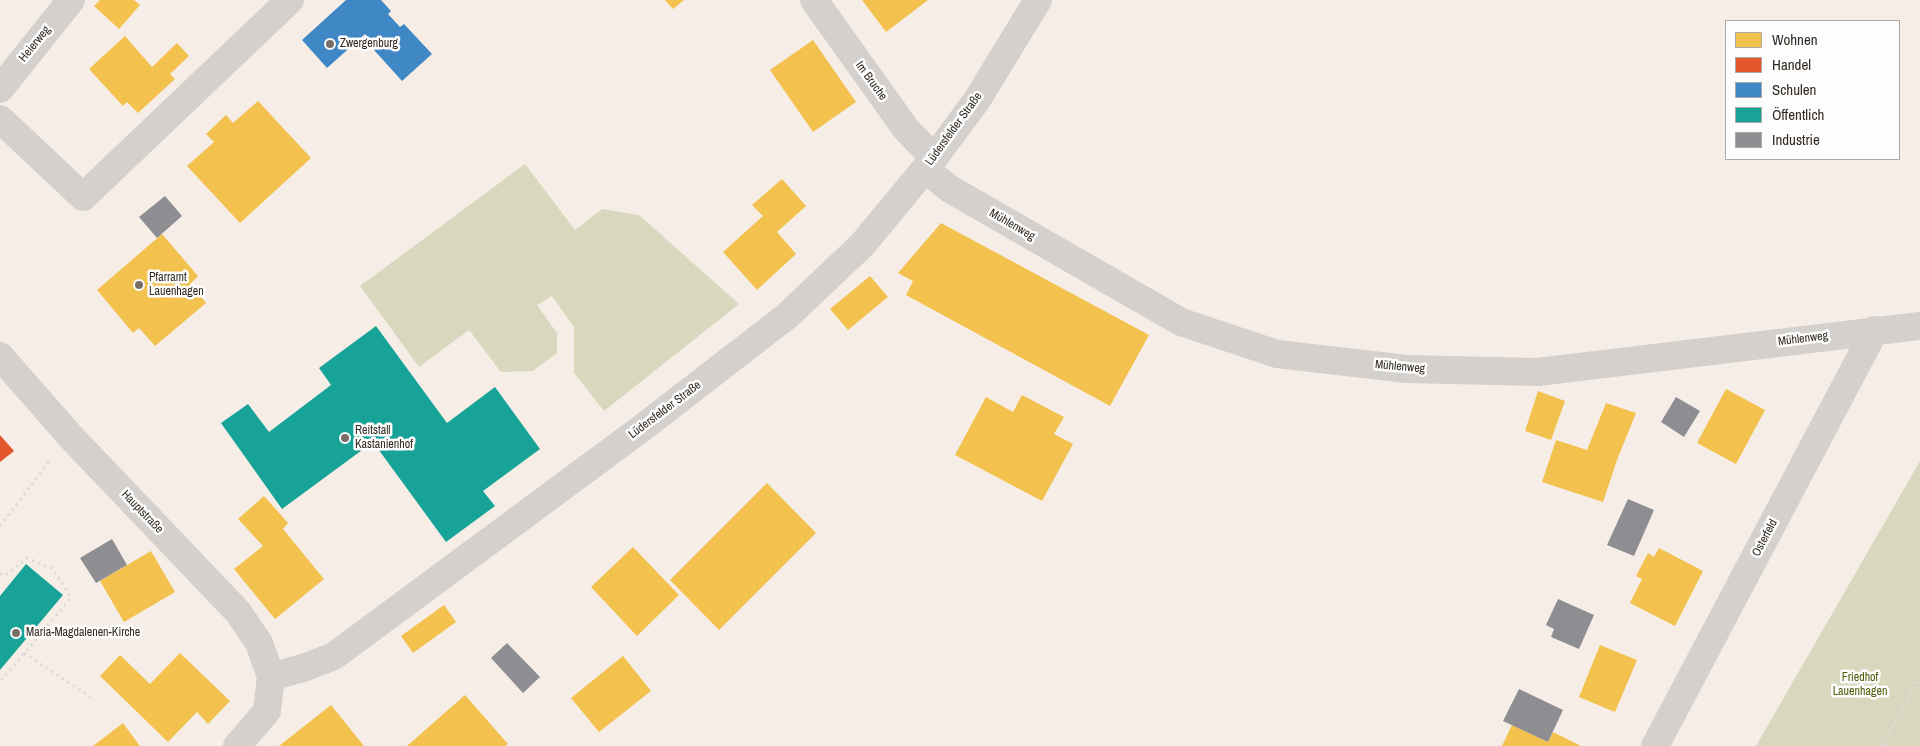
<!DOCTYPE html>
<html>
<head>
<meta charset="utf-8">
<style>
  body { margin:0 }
  #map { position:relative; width:1920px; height:746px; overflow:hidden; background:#f6eee6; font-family:"Archivo Narrow",sans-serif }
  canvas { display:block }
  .legend { position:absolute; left:1725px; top:20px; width:175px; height:140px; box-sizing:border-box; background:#fdfdfd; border:1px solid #aca9a6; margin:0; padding:6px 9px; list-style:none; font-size:15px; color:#322b24 }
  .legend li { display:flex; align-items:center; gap:10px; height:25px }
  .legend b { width:25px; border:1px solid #aca9a6 }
</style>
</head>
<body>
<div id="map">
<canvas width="1920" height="746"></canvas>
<ul class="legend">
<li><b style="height:14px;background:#f2c14e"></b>Wohnen</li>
<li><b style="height:14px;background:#e4572e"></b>Handel</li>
<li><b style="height:14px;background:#3f88c5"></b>Schulen</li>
<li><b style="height:14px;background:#17a398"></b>Öffentlich</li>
<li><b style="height:14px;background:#8d8d92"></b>Industrie</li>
</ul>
</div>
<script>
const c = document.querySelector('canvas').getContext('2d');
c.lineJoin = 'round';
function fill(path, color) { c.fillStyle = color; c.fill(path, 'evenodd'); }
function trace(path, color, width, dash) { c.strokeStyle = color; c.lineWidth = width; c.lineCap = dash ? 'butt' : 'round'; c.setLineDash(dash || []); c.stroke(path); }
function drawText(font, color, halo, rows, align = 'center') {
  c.font = font + ' "Archivo Narrow",sans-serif'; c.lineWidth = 5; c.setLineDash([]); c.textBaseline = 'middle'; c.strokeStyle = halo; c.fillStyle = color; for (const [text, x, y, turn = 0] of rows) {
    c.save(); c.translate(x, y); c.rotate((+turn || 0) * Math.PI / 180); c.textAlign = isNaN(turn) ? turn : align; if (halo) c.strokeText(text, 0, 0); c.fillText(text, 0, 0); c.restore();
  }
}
fill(new Path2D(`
  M525,164L575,230L602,209L639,215L739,304L604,411L574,373V327L552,296L537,305L557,333V353L533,371L501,372L469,330L419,367L360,286Z
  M1920,461V746H1756Z`), '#d7d8bd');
fill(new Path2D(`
  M100,0H134L140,5L119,29L94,6Z
  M665,0H684L673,9Z
  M862,0H928L886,32Z
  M125,36L152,67L177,43L189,56L170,74L175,79L138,113L127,102L123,106L89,69Z
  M813,40L856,102L813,132L770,70Z
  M258,101L311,158L240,223L187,166L214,142L206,134L226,115L233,123Z
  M782,179L806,206L777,232L796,254L757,290L723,252L763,216L752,205Z
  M941,223L1149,335L1110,406L906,295L913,281L898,273Z
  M162,234L198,276L190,284L206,303L155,346L139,328L133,333L97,290Z
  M870,276L888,297L848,330L830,309Z
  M1726,389L1765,410L1736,464L1697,443Z
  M1538,391L1565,401L1551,440L1525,431Z
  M1022,395L1064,417L1054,434L1073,444L1042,501L955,455L986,397L1013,412Z
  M1606,403L1636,413L1617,460L1603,502L1542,482L1556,440L1587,450Z
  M767,483L816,533L719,630L670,580Z
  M264,496L288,523L283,529L324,579L275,619L234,569L263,546L238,519Z
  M633,547L679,595L637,636L591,587Z
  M1659,548L1703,571L1675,626L1630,603L1642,579L1636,576L1648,553L1654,557Z
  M151,551L175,592L124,622L100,581Z
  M444,605L456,622L413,653L401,636Z
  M1600,645L1637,660L1615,712L1579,697Z
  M180,653L230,701L208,724L197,712L168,742L100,676L120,655L150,684Z
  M623,656L651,691L599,732L571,698Z
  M465,695L508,744L505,746H407Z
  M331,705L364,746H279Z
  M123,723L140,746H93Z
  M1512,725L1548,742L1553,732L1581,746H1502Z`), '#f2c14e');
fill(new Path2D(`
  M0,435L14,451L0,462Z`), '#e4572e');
fill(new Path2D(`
  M346,0H381L391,11L388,14L400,27L404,24L432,54L402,81L374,50L378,47L365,34L327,68L302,40Z`), '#3f88c5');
fill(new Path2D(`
  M376,326L447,423L495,387L540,449L483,491L495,506L446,542L373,442L282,509L221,423L248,404L269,432L331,385L319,368Z
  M26,564L63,595L0,670V596Z`), '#17a398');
fill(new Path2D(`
  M165,196L182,216L157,238L139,217Z
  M1676,397L1700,411L1684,437L1661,422Z
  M1628,499L1654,510L1634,556L1607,545Z
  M112,539L127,565L96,583L80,558Z
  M1558,599L1594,615L1579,649L1551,637L1554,629L1546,625Z
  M507,643L540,677L523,693L491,658Z
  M1519,689L1563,710L1548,742L1503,721Z`), '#8d8d92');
trace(new Path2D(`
  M0,526L51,459
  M0,574L4,576L27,558L53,569L71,598L0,682
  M24,653L95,700
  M1882,746L1920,676`), '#dfdcda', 3, [2.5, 4]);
trace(new Path2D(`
  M814,0L906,129L934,158
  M0,89L71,0
  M0,119L83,197L290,0
  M925,169L950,189L1181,322L1277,354L1407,369L1538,372L1920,326
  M0,356L71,437L238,612L259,643L271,677L267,711L237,746
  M271,677L306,667L334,656L642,428L787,316L862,245L934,158L977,100L1038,0
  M1655,746L1875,330`), '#d3d0ce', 28);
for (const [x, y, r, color] of [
  [330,44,5,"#776f68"],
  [139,285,5,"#776f68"],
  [345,438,5,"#776f68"],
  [16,633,5,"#776f68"]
]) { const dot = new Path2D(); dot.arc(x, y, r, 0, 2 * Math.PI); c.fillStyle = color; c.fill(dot); trace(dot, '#fdfdfd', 2); }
drawText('12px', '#322b24', '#fdfdfd', [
  ["Heierweg",35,44,-51],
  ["Im Bruche",871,81,54],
  ["Lüdersfelder Straße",954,129,-54],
  ["Mühlenweg",1012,225,30],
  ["Mühlenweg",1803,339,-7],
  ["Mühlenweg",1400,367,5],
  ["Lüdersfelder Straße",665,410,-37],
  ["Hauptstraße",142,512,46],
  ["Osterfeld",1765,538,-62]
]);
drawText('12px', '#322b24', '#fdfdfd', [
  ["Zwergenburg",340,44],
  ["Pfarramt",149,278],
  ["Lauenhagen",149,292],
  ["Reitstall",355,431],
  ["Kastanienhof",355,445],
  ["Maria-Magdalenen-Kirche",26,633]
], 'left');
drawText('12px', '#515b09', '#fdfdfd', [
  ["Friedhof",1860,678],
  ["Lauenhagen",1860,692]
]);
</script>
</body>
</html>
